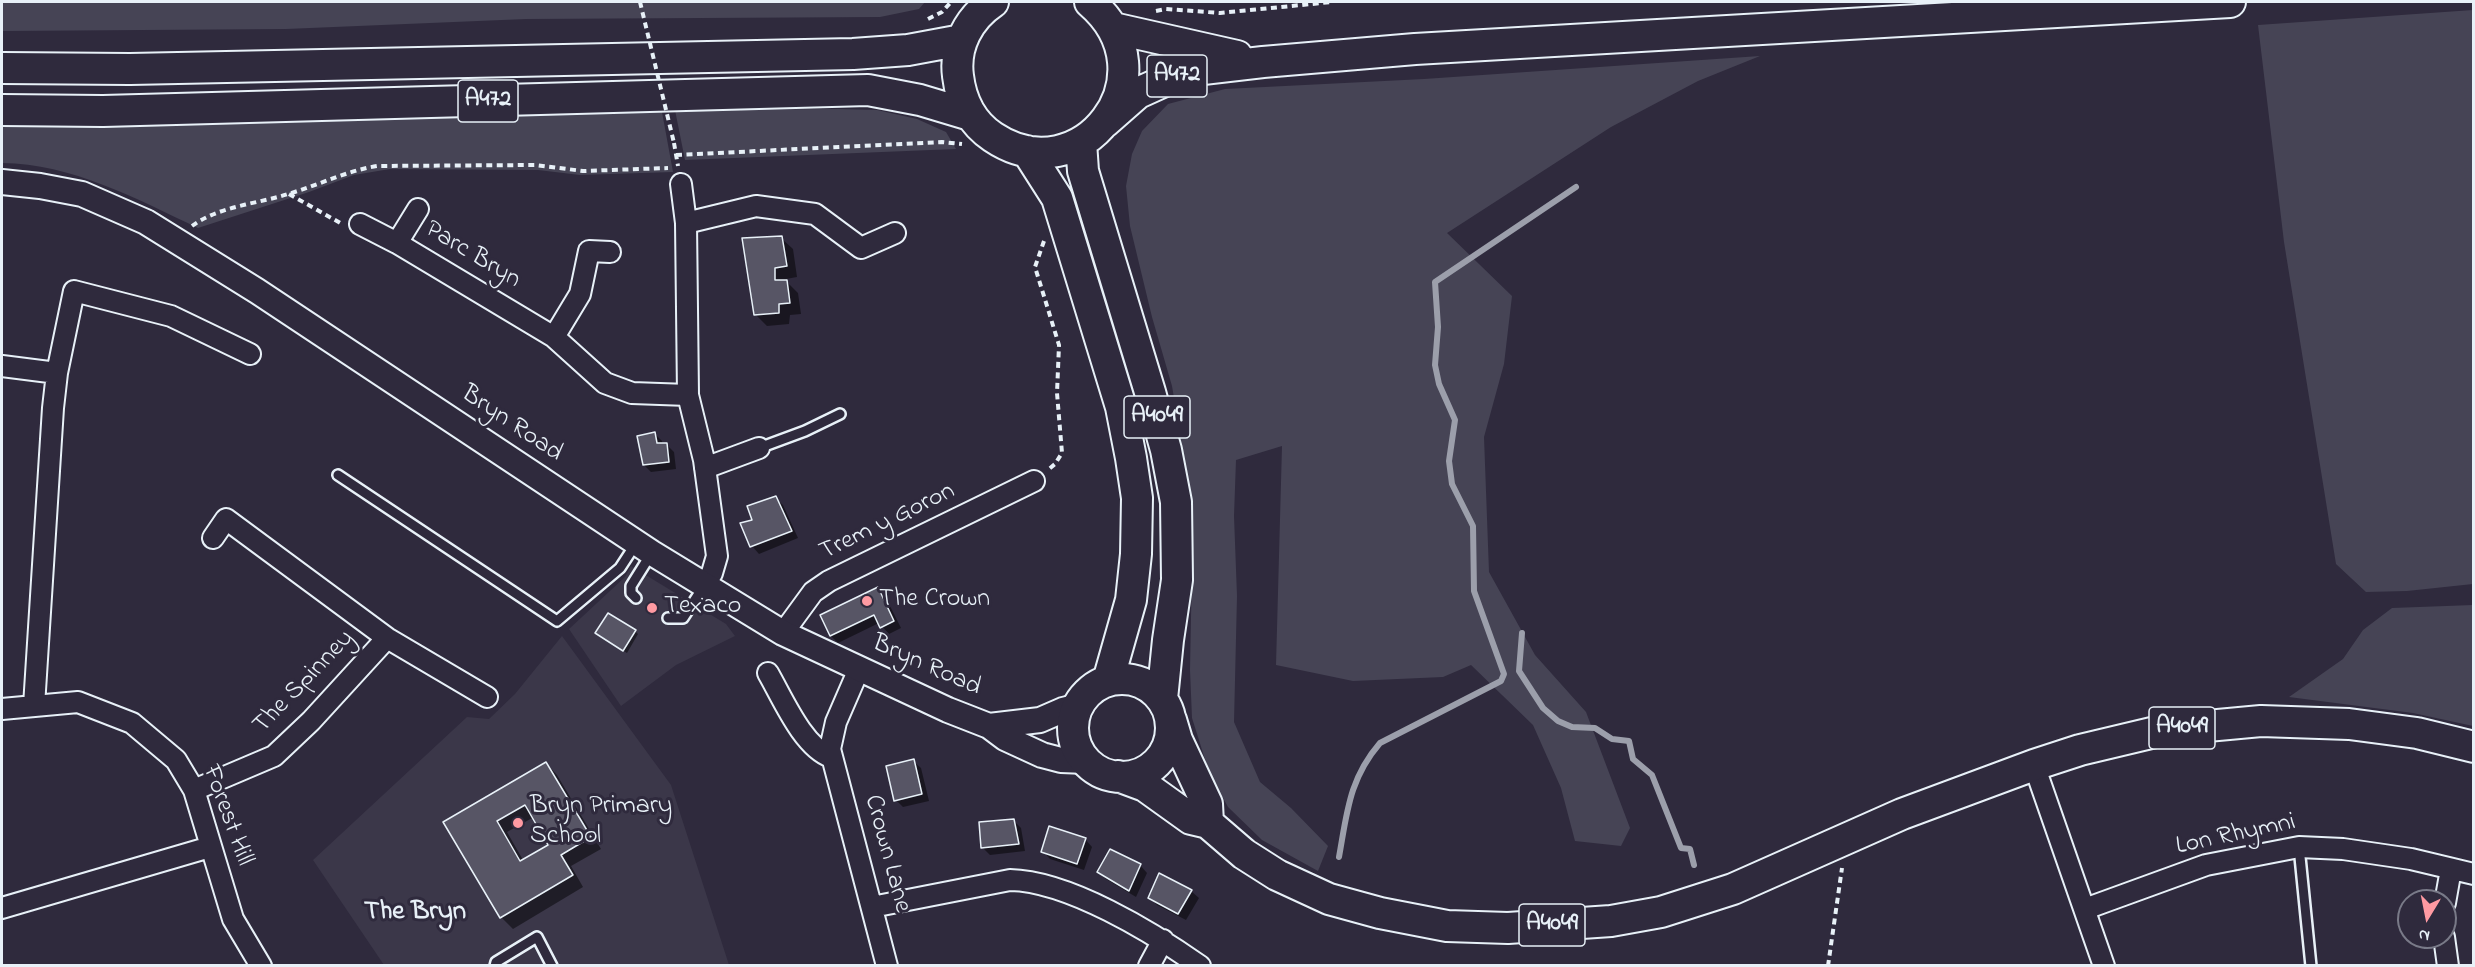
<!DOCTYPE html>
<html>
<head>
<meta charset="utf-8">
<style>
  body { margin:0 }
  #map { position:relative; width:2475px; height:967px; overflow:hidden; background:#2f2a3d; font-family:"Indie Flower",sans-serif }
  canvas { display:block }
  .frame { position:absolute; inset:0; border:3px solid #e8f1f8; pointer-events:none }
  .north { position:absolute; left:2397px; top:889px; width:60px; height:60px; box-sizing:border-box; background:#2f2a3d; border:2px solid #797a88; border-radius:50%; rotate:190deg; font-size:16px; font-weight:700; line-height:24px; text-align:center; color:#e8f1f8 }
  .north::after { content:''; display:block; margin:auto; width:21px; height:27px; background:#ff9aa2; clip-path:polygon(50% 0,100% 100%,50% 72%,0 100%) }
</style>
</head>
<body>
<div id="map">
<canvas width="2475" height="967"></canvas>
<div class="frame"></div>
<div class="north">N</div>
</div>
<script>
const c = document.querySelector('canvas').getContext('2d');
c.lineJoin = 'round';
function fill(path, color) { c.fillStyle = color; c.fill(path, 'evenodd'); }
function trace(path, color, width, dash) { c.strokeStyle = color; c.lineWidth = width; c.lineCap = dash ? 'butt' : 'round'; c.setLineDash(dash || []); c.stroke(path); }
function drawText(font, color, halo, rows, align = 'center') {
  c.font = font + ' "Indie Flower",sans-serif'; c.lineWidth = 6; c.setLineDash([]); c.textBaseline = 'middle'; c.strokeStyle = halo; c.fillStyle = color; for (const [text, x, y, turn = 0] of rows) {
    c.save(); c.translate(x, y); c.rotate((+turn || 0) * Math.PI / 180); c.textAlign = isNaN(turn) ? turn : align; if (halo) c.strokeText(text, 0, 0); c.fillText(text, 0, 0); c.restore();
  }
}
fill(new Path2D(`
  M631,566L726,624L735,636L676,665L621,706L569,629L625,577Z
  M562,636L671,785L729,965H384L313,860L467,717L489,719L515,694Z`), '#3b3749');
fill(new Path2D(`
  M2,2H925L919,9L880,17L526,19L286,29L2,31Z
  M2473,10V584L2407,591L2366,592L2336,564L2284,242L2258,25Z
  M1760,56L1698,81L1611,127L1447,233L1512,296L1504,364L1484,437L1489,572L1535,655L1586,712L1630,828L1621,846L1575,841L1561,788L1533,725L1471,665L1443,677L1353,681L1276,665L1282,446L1236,460L1234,516L1237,596L1234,722L1260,782L1291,808L1328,846L1318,871L1262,840L1228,807L1209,772L1192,718L1190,670L1193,511L1172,386L1152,317L1130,226L1126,186L1132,154L1142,131L1168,104L1225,89L1424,79Z
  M838,109L877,110L917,119L946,132L956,149L685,160L675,110Z
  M662,112L673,172L580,175L538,170L390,169L354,175L309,192L198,228C135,198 72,164 2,163V125L102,126Z
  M2473,605V726L2413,713L2289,697L2343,659L2363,630L2392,608Z`), '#464455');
fill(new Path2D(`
  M781,238L793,249L797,277L786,279V281L798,293L801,314L790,315L789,324L767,326L756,315Z
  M654,433L662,441L663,445H667L674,452L676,469L651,472L644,465Z
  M775,498L783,505L798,538L759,554L752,546L742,524L754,521Z
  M878,589L885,596L901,628L889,634L879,623L838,643L831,636L822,616Z
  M635,631L638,634L627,653L600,636Z
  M913,761L921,768L929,801L903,807L896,800Z
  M546,763L557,775L601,849L571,866L583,887L513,929L501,917L445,823ZM534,817L550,845L523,860L507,832Z
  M1013,820L1021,828L1025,851L990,855L983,848Z
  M1085,839L1092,847L1084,870L1050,859L1043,851Z
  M1140,865L1147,873L1136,897L1106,879L1098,872Z
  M1160,875L1191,891L1199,898L1186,920L1157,905L1150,898Z`), '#0007');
trace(new Path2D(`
  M1522,633L1519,671L1543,708L1558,721L1572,727L1595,728L1612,739L1629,741L1633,759L1652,775L1681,848L1690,849L1694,865
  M1339,857C1347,813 1349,779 1380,743L1501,681L1504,674L1474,591L1473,526L1452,484L1449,461L1455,420L1439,384L1435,365L1438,327L1435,282L1576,187`), '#9c9fab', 6);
const building = new Path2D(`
  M782,236L787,266L775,268V280H787L790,303L779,304V313L754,315L742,238Z
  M655,432L657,443H667L669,462L643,465L637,436Z
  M776,496L792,531L750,547L740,523L752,520L747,506Z
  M878,587L894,621L880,628L874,615L830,636L820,615Z
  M608,613L636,630L623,651L595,633Z
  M914,759L922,794L894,801L886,766Z
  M546,762L591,837L561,855L573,875L500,918L443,822ZM525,805L548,845L520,861L497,821Z
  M1014,819L1019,844L981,848L979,822Z
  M1049,826L1086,838L1077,864L1041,852Z
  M1110,849L1141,864L1129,891L1097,872Z
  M1159,873L1192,890L1178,914L1148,898Z`);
fill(building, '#575565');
trace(building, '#e8f1f8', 1.5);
const service = new Path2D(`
  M759,448L805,431L840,414
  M338,475L557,621L620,568L635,545
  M636,598L631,593V586L651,554
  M668,618H683L704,586
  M2299,847L2311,966
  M495,966L496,962L537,937L552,966`);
const minor = new Path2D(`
  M681,184L686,223L688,395L704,460L717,556L712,573L704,586
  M686,223L756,206L815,214L861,248L895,233
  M360,224L397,243L554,337L605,383L632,393L688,395
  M397,243L418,209
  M554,337L580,294L589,251L610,252
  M2,366L57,373
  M705,468L759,448
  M213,538L226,519L387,638L487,697
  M783,633L813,592L829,581L1034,481
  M859,669L836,722L830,749L887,966
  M768,673C783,699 803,747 831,757
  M34,706L53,408L57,373L74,291L171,316L250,354
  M2,709L78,702L132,723L176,760L194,790L233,919L261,966
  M2034,765L2104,966
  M194,790L274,756L311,721L387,638
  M2445,903L2451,869
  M872,907L1010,880C1068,881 1152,932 1200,966
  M2,908L210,847
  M2085,909L2206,865L2299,847L2343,849L2411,859L2474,874
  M2444,937L2448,966
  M1149,966L1163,940`);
const tertiary = new Path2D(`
  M2,182L40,186L82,194L146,222L257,291L652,553L783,633L948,710L989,726L1005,738L1042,755L1061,760L1086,761
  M989,726L1040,720L1063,710L1079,706`);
const primary = new Path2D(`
  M993,2C969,18 954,46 958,76C961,101 972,123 993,137C1081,196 1175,75 1090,2
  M1113,28L1237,56
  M2,68L130,69L853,54L908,50L962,40
  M2,110L103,111L868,90L920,100L970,115
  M1105,122L1138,93L1171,78L1203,69L1263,62L1415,49L2230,2
  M1081,142L1083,171L1150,392L1166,450L1176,502L1177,580L1168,640L1162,699
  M1027,151L1057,198L1121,407L1131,458L1137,498L1136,554L1131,600L1108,681
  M1073 728a49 49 0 1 1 98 0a49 49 0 1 1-98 0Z
  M1171,720L1177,740L1207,804L1208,823
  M1118,776L1145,786L1191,819L1208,823L1244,854L1277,875L1329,899L1380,913L1447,926L1508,928L1611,921L1661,912L1733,889L1902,814L2034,765L2080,750L2164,730L2261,721L2349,724L2417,733L2474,747`);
trace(service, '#e8f1f8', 14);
trace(minor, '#e8f1f8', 24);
trace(tertiary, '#e8f1f8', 28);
trace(primary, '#e8f1f8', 34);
trace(new Path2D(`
  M1156,11L1166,9L1220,13L1332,2
  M928,19L942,12L951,2
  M674,143L678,166
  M676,155L942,142L962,144
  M289,194L342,224
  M192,226C219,206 257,204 288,194C319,185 346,171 377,166L535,165L583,171L668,168
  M1044,241L1035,267L1059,345L1057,393L1062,453L1055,464L1049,469
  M1828,966L1842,868`), '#e8f1f8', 4, [6, 4.5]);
trace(service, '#2f2a3d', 9);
trace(minor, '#2f2a3d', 20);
trace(tertiary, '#2f2a3d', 24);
trace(primary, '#2f2a3d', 30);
trace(new Path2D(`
  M640,2L674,143`), '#e8f1f8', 4, [6, 4.5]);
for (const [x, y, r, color] of [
  [867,601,6,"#ff9aa2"],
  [652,608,6,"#ff9aa2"],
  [518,823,6,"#ff9aa2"]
]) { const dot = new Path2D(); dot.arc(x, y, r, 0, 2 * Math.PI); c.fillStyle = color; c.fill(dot); trace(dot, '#2f2a3d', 2); }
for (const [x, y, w] of [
  [1177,76,60],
  [488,101,60],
  [1157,417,66],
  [2182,728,66],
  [1552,925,66]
]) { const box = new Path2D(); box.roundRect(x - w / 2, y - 21, w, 42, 4.5); c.fillStyle = '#2f2a3d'; c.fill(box); trace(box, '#e8f1f8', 1.5); }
drawText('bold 24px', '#e8f1f8', null, [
  ["A472",1177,76],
  ["A472",488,101],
  ["A4049",1157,417],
  ["A4049",2182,728],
  ["A4049",1552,925]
]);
drawText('26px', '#e8f1f8', '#2f2a3d', [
  ["Parc Bryn",472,256,31],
  ["Bryn Road",511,425,34],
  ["Trem y Goron",888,523,-26],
  ["Bryn Road",926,667,24],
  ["The Spinney",305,683,-46],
  ["Forest Hill",226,816,70],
  ["Lon Rhymni",2236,836,-12],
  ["Crown Lane",886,854,75]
]);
drawText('26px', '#e8f1f8', '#2f2a3d', [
  ["The Crown",879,601],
  ["Texaco",664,608],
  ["Bryn Primary",530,808],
  ["School",530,838]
], 'left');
drawText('bold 27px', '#e8f1f8', '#2f2a3d', [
  ["The Bryn",415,914]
]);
</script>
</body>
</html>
